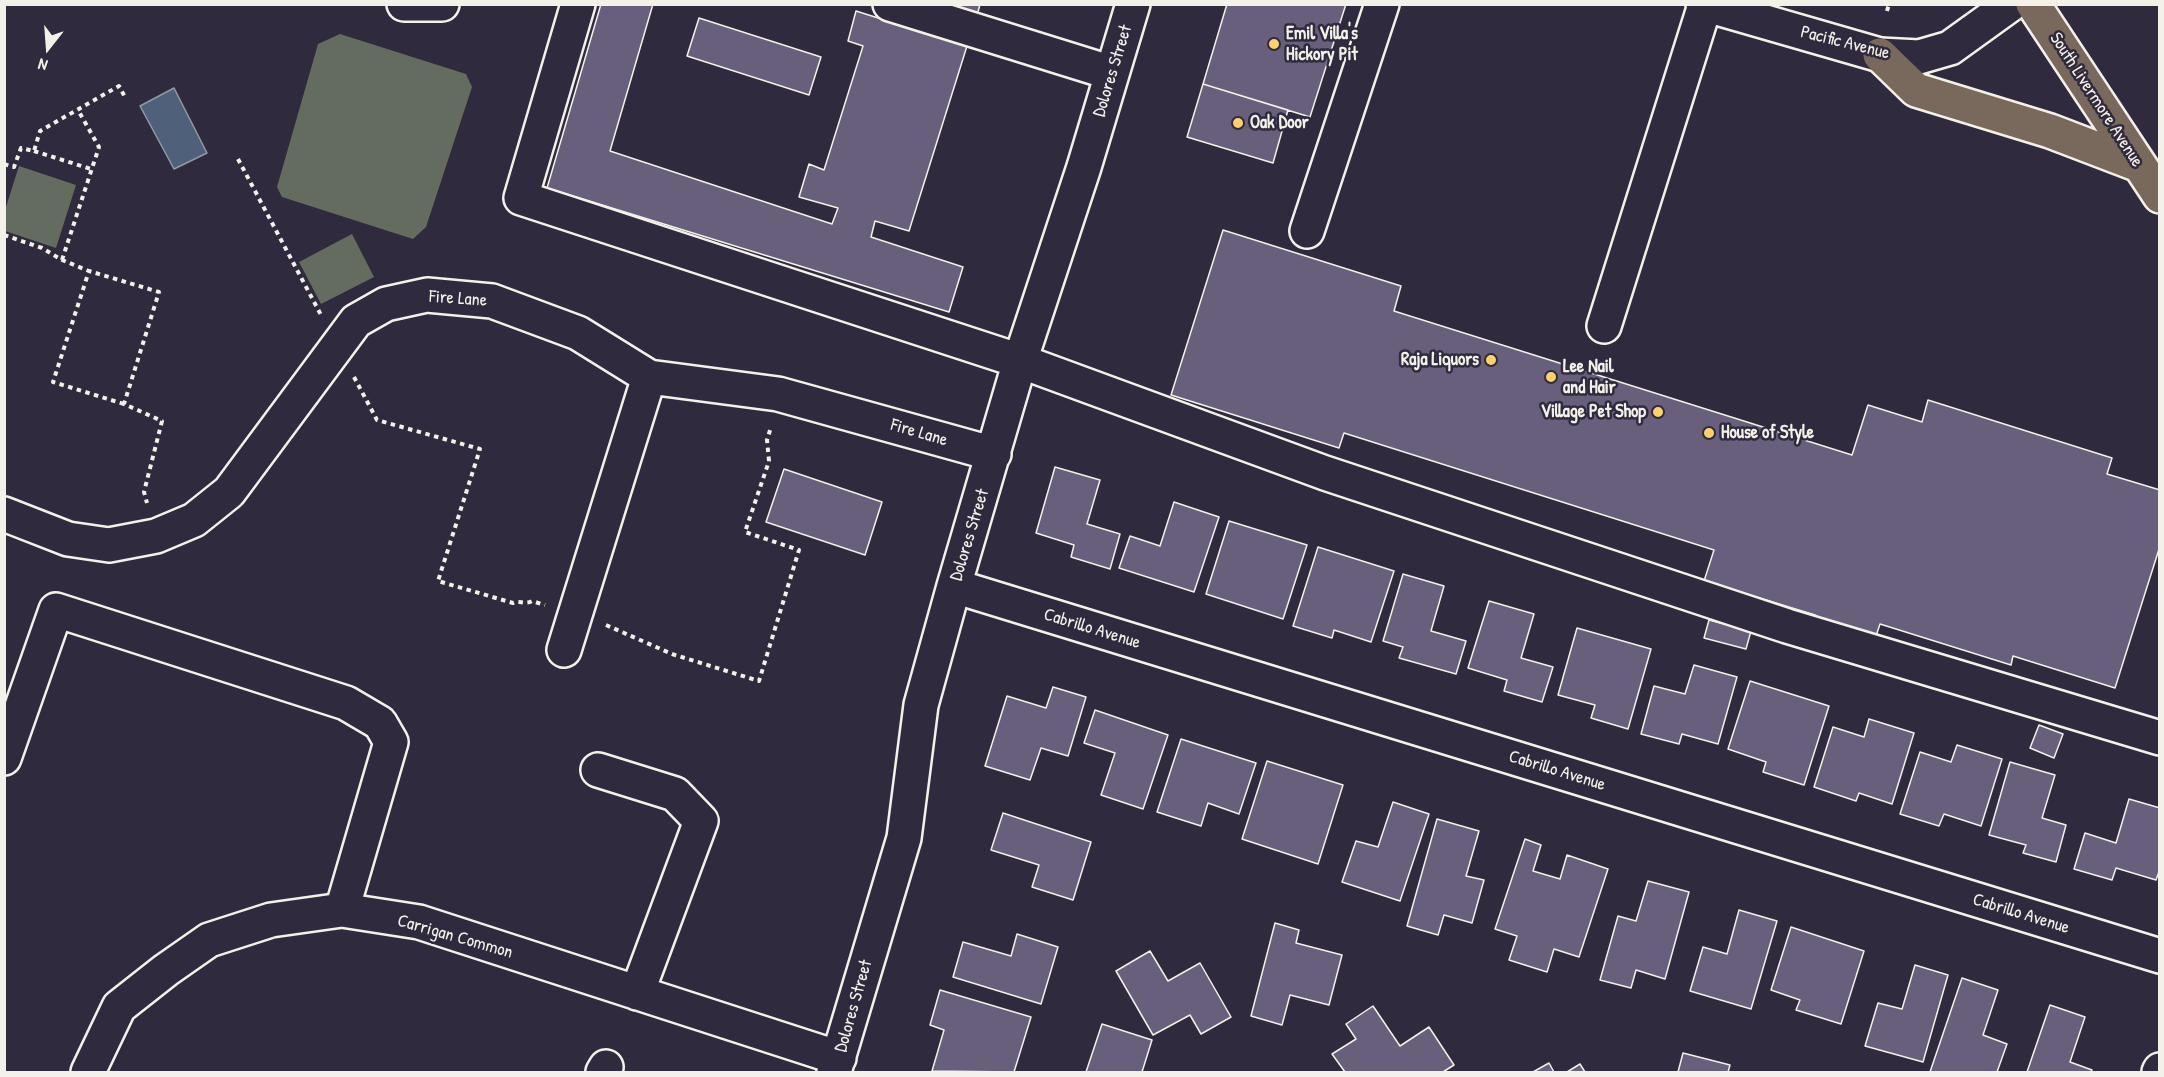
<!DOCTYPE html>
<html>
<head>
<meta charset="utf-8">
<style>
  body { margin:0 }
  #map { position:relative; width:2164px; height:1077px; overflow:hidden; background:#2f2a3d; font-family:"Patrick Hand",sans-serif }
  canvas { display:block }
  .frame { position:absolute; inset:0; border:6px solid #f4f1e8; pointer-events:none }
  .north { position:absolute; left:18px; top:18px; width:60px; height:60px; -webkit-text-stroke:4px #2f2a3d; paint-order:stroke; rotate:197deg; font-size:16px; font-weight:700; line-height:24px; text-align:center; color:#f4f1e8 }
  .north::after { content:''; display:block; margin:auto; width:21px; height:27px; background:#f4f1e8; clip-path:polygon(50% 0,100% 100%,50% 72%,0 100%) }
</style>
</head>
<body>
<div id="map">
<canvas width="2164" height="1077"></canvas>
<div class="frame"></div>
<div class="north">N</div>
</div>
<script>
const c = document.querySelector('canvas').getContext('2d');
c.lineJoin = 'round';
function fill(path, color) { c.fillStyle = color; c.fill(path, 'evenodd'); }
function trace(path, color, width, dash) { c.strokeStyle = color; c.lineWidth = width; c.lineCap = dash ? 'butt' : 'round'; c.setLineDash(dash || []); c.stroke(path); }
function drawText(font, color, halo, rows, align = 'center') {
  c.font = font + ' "Patrick Hand",sans-serif'; c.lineWidth = 5; c.setLineDash([]); c.textBaseline = 'middle'; c.strokeStyle = halo; c.fillStyle = color; for (const [text, x, y, turn = 0] of rows) {
    c.save(); c.translate(x, y); c.rotate((+turn || 0) * Math.PI / 180); c.textAlign = isNaN(turn) ? turn : align; if (halo) c.strokeText(text, 0, 0); c.fillText(text, 0, 0); c.restore();
  }
}
fill(new Path2D(`
  M340,34L466,74L472,87L426,227L413,239L282,197L277,187L318,44Z
  M19,166L76,185L56,248L5,231V210Z
  M352,234L374,277L321,304L299,262Z`), '#636c5f');
const water = new Path2D(`
  M174,88L207,153L174,169L140,106Z`);
fill(water, '#4f617a');
trace(water, '#919ba6', 1.5);
const building = new Path2D(`
  M601,4H653L610,151L832,224L838,208L799,197L809,164L824,170L863,46L848,41L856,11L967,46L909,231L875,221L871,237L963,267L949,312L547,188Z
  M940,4H980L977,16Z
  M1227,4H1346L1310,117L1203,84Z
  M699,18L821,57L809,95L687,56Z
  M1203,84L1288,110L1273,163L1187,137Z
  M1223,230L1401,286L1394,311L1852,455L1868,405L1922,422L1928,400L2112,458L2107,474L2160,490V546L2115,688L2013,656L2011,665L1880,624L1874,642L1813,623L1815,615L1704,581L1714,550L1344,433L1339,448L1171,395Z
  M1055,467L1100,480L1087,524L1120,534L1110,569L1071,557L1074,545L1036,533Z
  M784,469L882,502L865,555L766,522Z
  M1174,502L1219,517L1194,592L1119,568L1130,536L1160,546Z
  M1229,521L1307,545L1283,619L1206,594Z
  M1318,547L1394,571L1371,642L1334,630L1332,638L1293,626Z
  M1403,574L1444,586L1431,631L1466,641L1456,674L1399,658L1403,647L1383,641Z
  M1489,601L1534,614L1521,658L1553,667L1542,702L1504,691L1507,680L1468,668Z
  M1709,620L1751,631L1746,649L1704,638Z
  M1577,628L1651,649L1628,729L1591,718L1595,705L1558,695Z
  M1694,665L1737,677L1718,744L1682,734L1679,744L1641,734L1654,686L1685,694Z
  M1750,681L1829,706L1804,785L1763,772L1766,762L1728,749Z
  M1053,687L1086,697L1068,756L1041,748L1030,780L985,766L1007,696L1046,708Z
  M1095,710L1168,735L1143,809L1101,795L1115,753L1084,743Z
  M1869,719L1914,733L1892,804L1859,793L1856,801L1814,787L1833,727L1864,737Z
  M2039,725L2063,734L2054,758L2030,748Z
  M1181,739L1256,763L1239,814L1208,803L1201,826L1157,812Z
  M1957,745L2002,759L1981,826L1944,814L1939,826L1900,814L1920,752L1951,762Z
  M1267,761L1343,785L1318,864L1242,839Z
  M2010,762L2055,775L2042,818L2066,825L2056,862L2023,853L2026,845L1989,835Z
  M2129,799L2160,808V869L2156,880L2116,868L2112,880L2074,869L2085,833L2116,843Z
  M1393,802L1429,814L1400,901L1342,882L1356,841L1378,847Z
  M1003,813L1091,842L1073,900L1032,887L1039,865L991,850Z
  M1437,819L1479,831L1466,876L1484,880L1472,923L1444,915L1438,935L1407,926Z
  M1525,839L1541,845L1533,871L1560,879L1567,855L1608,869L1579,957L1554,949L1547,972L1509,960L1517,936L1495,929Z
  M1648,881L1689,892L1665,979L1636,970L1631,988L1600,980L1618,916L1636,921Z
  M1739,910L1777,921L1751,1009L1690,991L1703,947L1727,954Z
  M1275,923L1299,930L1296,943L1342,955L1329,1005L1290,995L1282,1025L1251,1016Z
  M1791,927L1864,951L1841,1024L1796,1010L1800,1000L1771,990Z
  M1017,934L1058,947L1041,1004L953,977L963,942L1011,956Z
  M1150,951L1168,981L1200,963L1231,1017L1201,1034L1190,1015L1153,1035L1116,971Z
  M1915,965L1948,975L1923,1062L1865,1046L1878,1003L1902,1009Z
  M1962,978L1998,990L1983,1035L2007,1044L1997,1072H1930Z
  M940,990L1031,1017L1014,1072L932,1071L944,1030L930,1025Z
  M2050,1005L2085,1017L2070,1062L2092,1070L2091,1072H2027Z
  M1373,1006L1400,1046L1429,1027L1454,1065L1443,1072H1345L1332,1054L1356,1039L1346,1024Z
  M1102,1024L1152,1040L1142,1072H1086Z
  M1683,1053L1730,1065L1728,1072H1678Z
  M1549,1063L1554,1072H1533Z
  M1580,1064L1585,1072H1567Z`);
fill(building, '#685f7d');
trace(building, '#f4f1e8', 1.5);
const minor = new Path2D(`
  M404,4H442
  M578,4L521,198L1020,361L1325,473L1787,626L2160,738
  M890,4L1112,73
  M1703,4L1880,55L1919,57L1950,48L2011,4
  M1307,231L1382,4
  M1604,326L1705,5
  M4,514L68,539L109,545L156,536L194,520L229,492L356,321L386,304L427,295L492,301L578,333L649,377L778,394L994,454
  M954,586L2160,956
  M564,650L649,377
  M4,758L56,610L346,703L380,723L391,742L342,910
  M598,770L675,794L701,821L637,993
  M88,1072L119,1007L166,970L209,940L271,920L342,910L419,922L839,1058
  M603,1072L606,1067
  M834,1072L904,838L921,705L954,586L1020,361L1084,167L1133,4
  M2159,1072L2160,1070`);
const major = new Path2D(`
  M2033,4L2160,196
  M1880,55L1916,90L2050,131L2139,165`);
trace(minor, '#f4f1e8', 38);
trace(major, '#f4f1e8', 38);
trace(new Path2D(`
  M1887,11L1889,4
  M34,151L91,169
  M238,159L321,315
  M4,164L14,167L21,148L34,151L40,131L119,86L125,97
  M4,235L42,248L62,260L89,271
  M62,260L99,147L78,110
  M354,377L377,420L480,449L438,581L513,603C519,600 525,605 532,601L545,605
  M124,404L53,382L89,271L159,292L124,404L162,421L144,492L147,503
  M606,625L672,654L759,681L799,550L745,532L769,461L767,440L771,427`), '#f4f1e8', 4, [4.5, 4.5]);
trace(minor, '#2f2a3d', 33);
trace(major, '#78695c', 33);
for (const [x, y, r, color] of [
  [1274,44,6,"#ffd166"],
  [1238,123,6,"#ffd166"],
  [1491,360,6,"#ffd166"],
  [1551,377,6,"#ffd166"],
  [1658,412,6,"#ffd166"],
  [1709,433,6,"#ffd166"]
]) { const dot = new Path2D(); dot.arc(x, y, r, 0, 2 * Math.PI); c.fillStyle = color; c.fill(dot); trace(dot, '#2f2a3d', 2); }
drawText('bold 18px', '#f4f1e8', '#2f2a3d', [
  ["Emil Villa's",1286,34],
  ["Hickory Pit",1286,55],
  ["Oak Door",1250,123],
  ["Raja Liquors",1479,360,"right"],
  ["Lee Nail",1563,367],
  ["and Hair",1563,388],
  ["Village Pet Shop",1646,412,"right"],
  ["House of Style",1721,433]
], 'left');
drawText('18px', '#f4f1e8', '#2f2a3d', [
  ["Pacific Avenue",1845,43,14],
  ["Dolores Street",1113,71,-73],
  ["South Livermore Avenue",2096,100,57],
  ["Fire Lane",458,299,4],
  ["Fire Lane",919,433,16],
  ["Dolores Street",970,535,-73],
  ["Cabrillo Avenue",1092,629,17],
  ["Cabrillo Avenue",1557,771,17],
  ["Cabrillo Avenue",2021,914,17],
  ["Carrigan Common",455,937,16],
  ["Dolores Street",854,1006,-74]
]);
</script>
</body>
</html>
